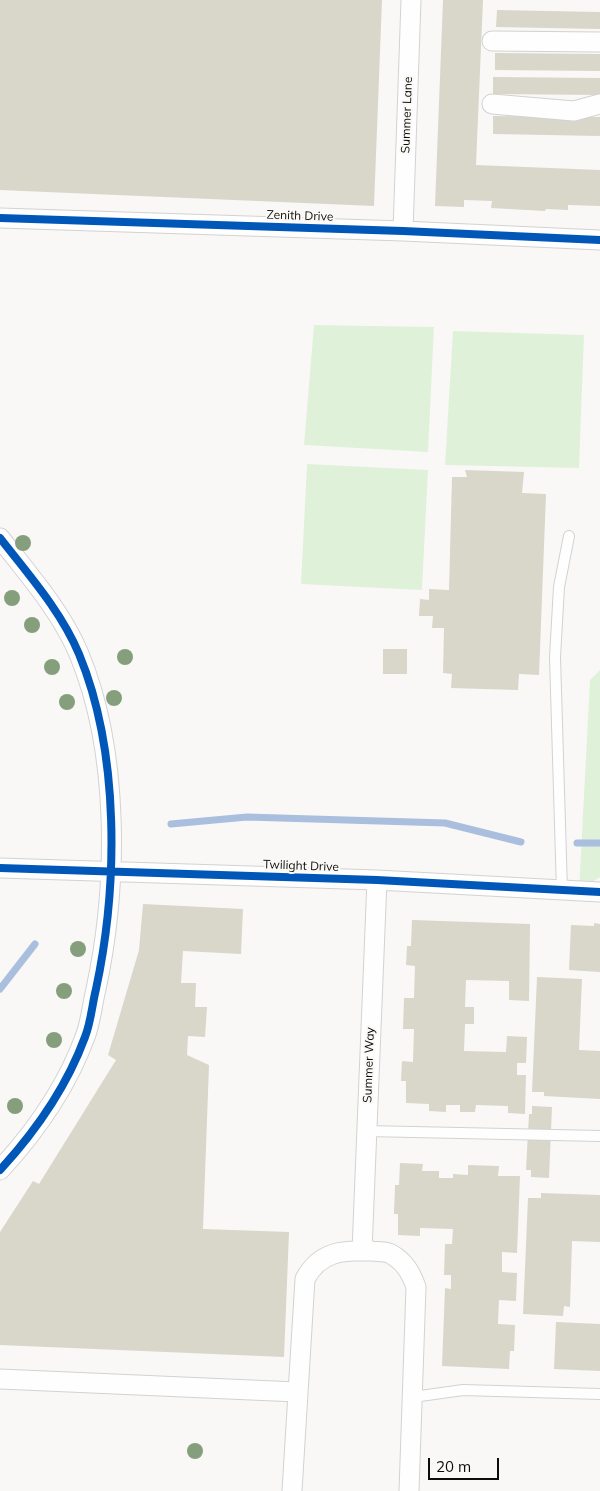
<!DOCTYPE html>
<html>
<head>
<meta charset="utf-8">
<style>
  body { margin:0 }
  #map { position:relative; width:600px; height:1491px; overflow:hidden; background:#f9f8f7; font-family:Mulish,sans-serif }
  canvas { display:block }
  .scale { position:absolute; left:428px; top:1458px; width:71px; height:22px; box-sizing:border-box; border:2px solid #0c0c0b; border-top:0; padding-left:6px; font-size:15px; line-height:18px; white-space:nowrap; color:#0c0c0b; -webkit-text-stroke:4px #faf9f6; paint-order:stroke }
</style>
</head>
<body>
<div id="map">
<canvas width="600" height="1491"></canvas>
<div class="scale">20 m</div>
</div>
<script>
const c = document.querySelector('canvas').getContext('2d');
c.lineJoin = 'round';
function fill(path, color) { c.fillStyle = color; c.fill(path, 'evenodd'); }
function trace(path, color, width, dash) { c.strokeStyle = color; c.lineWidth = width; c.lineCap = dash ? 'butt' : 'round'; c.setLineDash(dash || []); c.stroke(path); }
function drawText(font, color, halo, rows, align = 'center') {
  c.font = font + ' Mulish,sans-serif'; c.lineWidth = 4; c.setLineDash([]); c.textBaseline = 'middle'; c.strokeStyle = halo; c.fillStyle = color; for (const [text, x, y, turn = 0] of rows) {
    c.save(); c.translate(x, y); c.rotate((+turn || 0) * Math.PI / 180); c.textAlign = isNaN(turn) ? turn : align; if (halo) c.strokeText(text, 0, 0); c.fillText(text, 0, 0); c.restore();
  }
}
fill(new Path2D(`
  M314,325L434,327L428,452L304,445Z
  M453,331L584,335L579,468L445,465Z
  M307,464L428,470L422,590L301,584Z
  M600,670V877L579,891L590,680Z`), '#e0f1da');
trace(new Path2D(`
  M171,824L247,817L445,823L521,842
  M577,843H600
  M0,989L35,944`), '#aabede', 7);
fill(new Path2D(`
  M0,0H382L374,206L0,190Z
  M443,0H483L476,165L600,170V206L568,205V210L546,209L545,211L491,208L492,201L464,200V207L435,206Z
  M497,10L600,12V29L496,27Z
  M495,53L600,54V71L495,70Z
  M493,77L600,78V95L493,94Z
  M493,116L600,117V136L493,134Z
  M465,470L524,472L522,493L546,494L539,675L519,674L518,690L451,688L452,674L443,673L444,628H432L433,616H419L420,599L429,600V589L449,590L452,477H467Z
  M383,649H407V674H383Z
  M143,904L243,909L241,954L183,951L181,983H196L195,1007H207L205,1037L188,1036L187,1055L209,1065L203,1229L289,1232L284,1357L0,1345V1232L33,1181L39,1184L116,1060L108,1055L139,950Z
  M412,920L530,924L529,1001L509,1000V981L466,980L465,1007H474V1024H465L464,1051L506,1052L507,1036L527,1037L526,1063H517V1075H526L525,1114L508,1113V1106L476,1105L475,1112H460V1105H446V1112L429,1111V1104L406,1103V1081H401L402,1061L413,1062L414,1029H403L404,998H414L415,966L406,965L407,946H411Z
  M594,923L600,924V972L569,970L571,925L594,926Z
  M537,977L582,979L579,1050L600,1051V1099L544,1096V1092H532Z
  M532,1106L552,1107L549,1178L531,1177V1170H526L529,1114H532Z
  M400,1163L423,1164L422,1171H439V1178H453V1174L468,1175V1165L499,1166L498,1176H520L517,1253L502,1252V1272L517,1273L516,1301L499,1300L498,1324L515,1325L514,1351H510L509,1369L442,1366L445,1288L451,1289V1275H444L445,1244H452L453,1229L420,1228V1236L398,1235V1214H394L395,1185H399Z
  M541,1193L600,1195V1242L572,1241L570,1307L564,1306L563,1316L523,1314L528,1198H541Z
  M556,1322L600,1324V1371L554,1369Z`), '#d9d6ca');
const service = new Path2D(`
  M562,891L555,657L559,587L569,536
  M366,1131L600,1136
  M413,1397L463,1390L600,1394`);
const minor = new Path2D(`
  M492,41L600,42
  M492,104L574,111L600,104
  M0,218L403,231L600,240
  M403,231L411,0
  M0,538C28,574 61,611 79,654C120,753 118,886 96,989C92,1005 91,1022 85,1037C67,1086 35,1132 0,1170
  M0,868L377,880L600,892
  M362,1251L377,880
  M0,1379L297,1392
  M292,1491L305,1279C320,1251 343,1250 372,1251C378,1252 386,1251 391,1254C405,1262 411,1273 416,1287L409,1491`);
trace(service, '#d2d2d1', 12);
trace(minor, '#d2d2d1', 21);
trace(service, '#fefefe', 10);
trace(minor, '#fefefe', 19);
trace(new Path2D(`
  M0,218L403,231L600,240
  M0,538C28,574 61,611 79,654C120,753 118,886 96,989C92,1005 91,1022 85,1037C67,1086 35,1132 0,1170
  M0,868L377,880L600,892`), '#0057b8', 8);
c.fillStyle = '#859f7d';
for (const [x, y] of [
  [23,543],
  [12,598],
  [32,625],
  [125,657],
  [52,667],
  [114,698],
  [67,702],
  [78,949],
  [64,991],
  [54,1040],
  [15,1106],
  [195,1451]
]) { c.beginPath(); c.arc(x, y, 8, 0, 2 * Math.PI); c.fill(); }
drawText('12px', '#0c0c0b', '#faf9f6', [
  ["Summer Lane",407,115,-88],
  ["Zenith Drive",300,216,2],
  ["Twilight Drive",301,866,2],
  ["Summer Way",369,1065,-88]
]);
</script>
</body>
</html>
